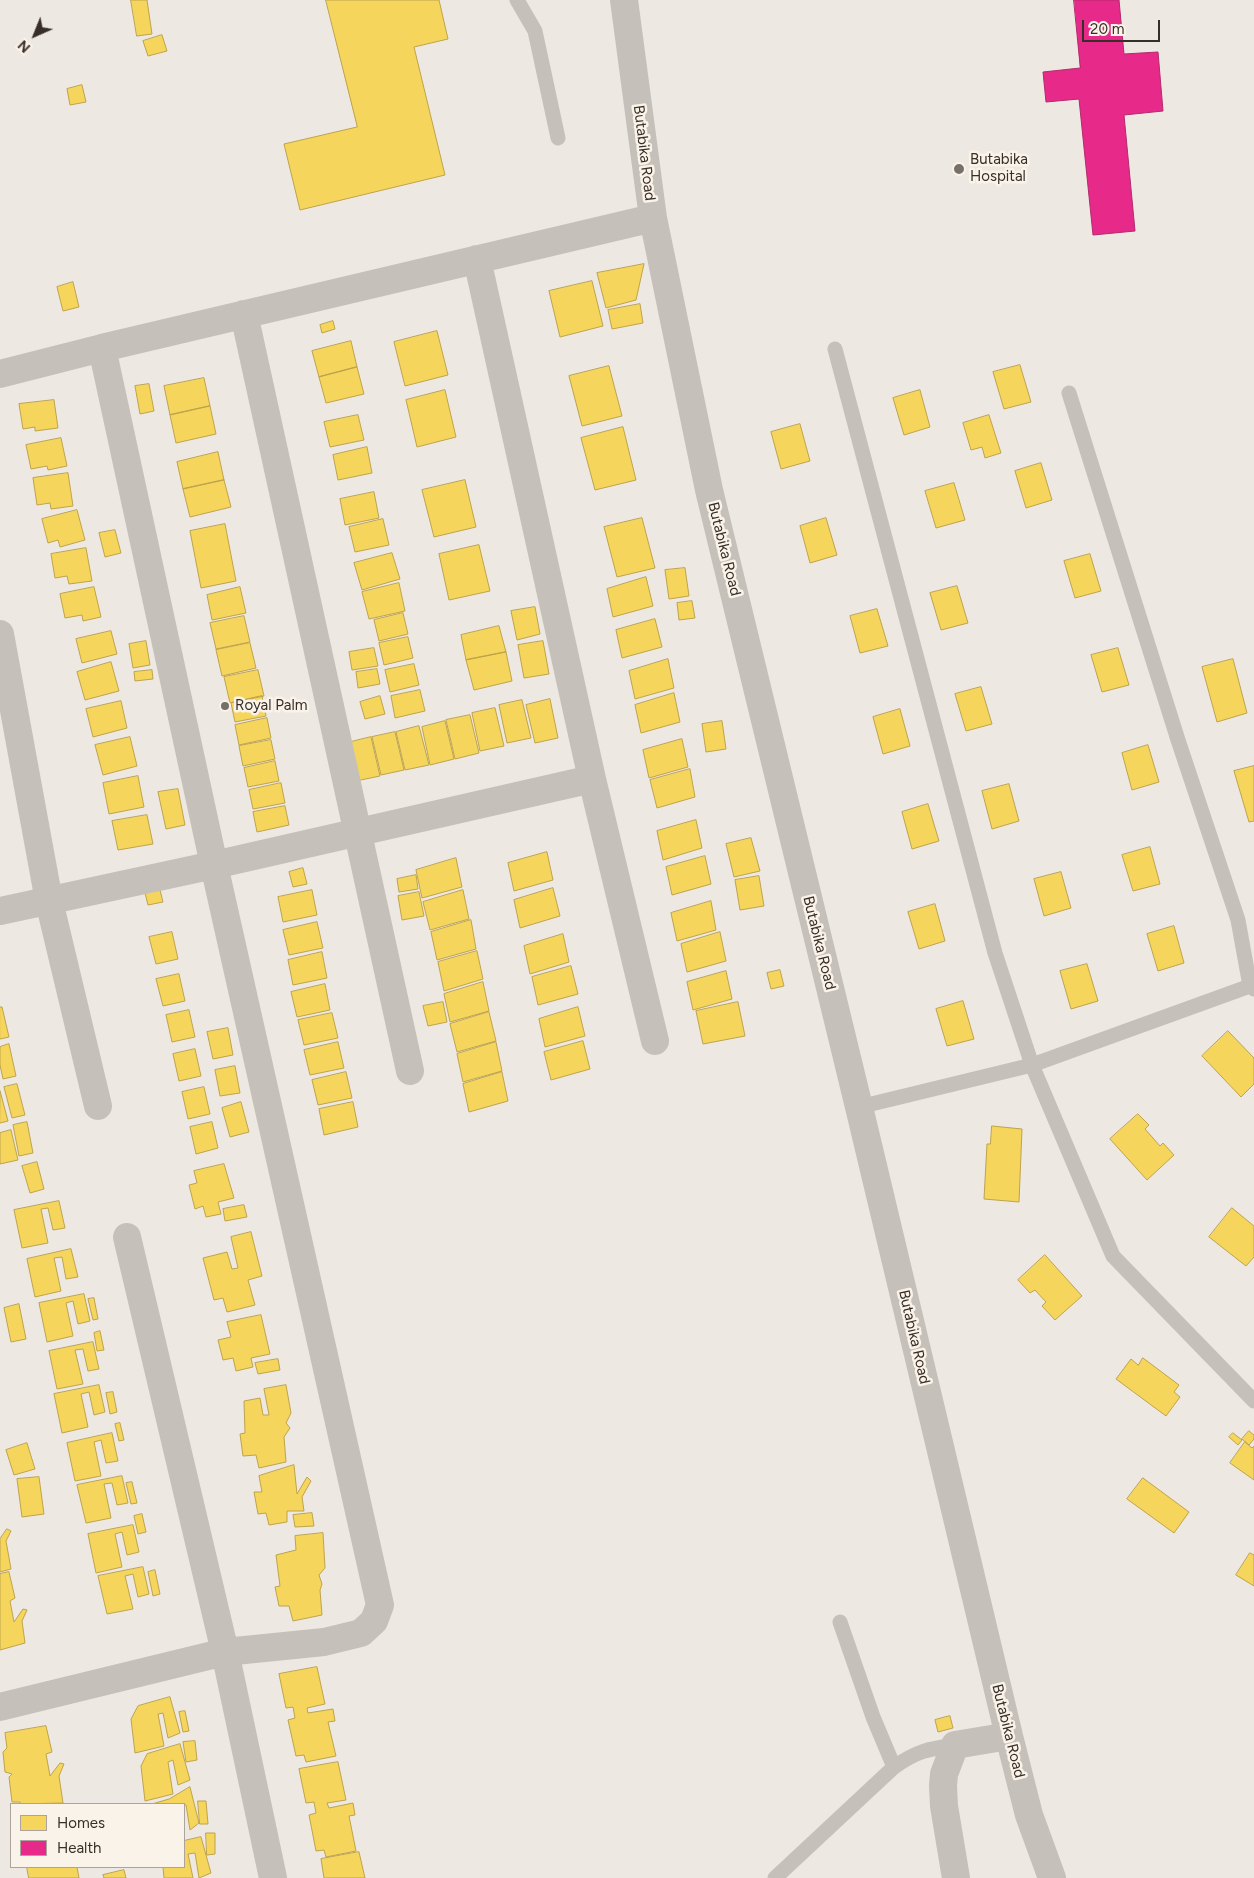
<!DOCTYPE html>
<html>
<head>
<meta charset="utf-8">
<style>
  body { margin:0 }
  #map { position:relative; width:1254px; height:1878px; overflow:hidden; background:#ede8e1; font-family:Figtree,sans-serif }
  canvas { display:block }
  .legend { position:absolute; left:10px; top:1803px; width:175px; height:65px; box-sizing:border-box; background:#faf3e9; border:1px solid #aca49c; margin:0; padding:6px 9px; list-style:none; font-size:15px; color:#372e28 }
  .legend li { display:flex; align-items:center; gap:10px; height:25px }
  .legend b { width:25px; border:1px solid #aca49c }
  .north { position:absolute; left:10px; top:10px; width:50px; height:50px; -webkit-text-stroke:4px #faf3e9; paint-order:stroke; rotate:224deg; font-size:14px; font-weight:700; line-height:20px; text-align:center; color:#372e28 }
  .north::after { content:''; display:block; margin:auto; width:18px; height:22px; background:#372e28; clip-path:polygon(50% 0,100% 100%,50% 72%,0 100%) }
  .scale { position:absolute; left:1082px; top:20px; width:78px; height:22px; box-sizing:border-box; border:2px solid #372e28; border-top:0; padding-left:6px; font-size:15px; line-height:18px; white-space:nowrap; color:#372e28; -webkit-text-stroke:4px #faf3e9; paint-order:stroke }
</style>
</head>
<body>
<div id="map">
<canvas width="1254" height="1878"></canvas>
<ul class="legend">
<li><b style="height:14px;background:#f6d55c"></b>Homes</li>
<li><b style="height:14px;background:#e7298a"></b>Health</li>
</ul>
<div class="north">N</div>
<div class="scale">20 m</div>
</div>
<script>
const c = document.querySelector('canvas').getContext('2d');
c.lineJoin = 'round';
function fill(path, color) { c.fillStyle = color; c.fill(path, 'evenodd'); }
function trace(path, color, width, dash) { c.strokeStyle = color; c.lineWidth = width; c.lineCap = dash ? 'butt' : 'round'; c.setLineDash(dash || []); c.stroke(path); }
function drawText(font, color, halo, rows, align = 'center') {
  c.font = font + ' Figtree,sans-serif'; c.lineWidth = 5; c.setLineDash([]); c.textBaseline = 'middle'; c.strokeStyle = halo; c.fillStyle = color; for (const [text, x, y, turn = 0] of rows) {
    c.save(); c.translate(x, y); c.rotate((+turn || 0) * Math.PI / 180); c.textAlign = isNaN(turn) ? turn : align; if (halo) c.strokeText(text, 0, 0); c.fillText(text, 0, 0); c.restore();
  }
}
const homes = new Path2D(`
  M131,0H147L152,34L137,36Z
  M326,0H439L448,39L414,47L445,175L300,210L284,144L357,127Z
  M162,35L167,51L148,56L143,41Z
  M82,85L86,102L70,105L67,89Z
  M644,264L636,300L606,308L597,273Z
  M592,281L603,326L560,337L549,291Z
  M73,282L79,307L63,311L57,287Z
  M640,304L643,323L612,329L608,310Z
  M333,321L335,329L322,333L320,325Z
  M437,331L448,375L405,386L394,342Z
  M351,341L357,367L319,377L312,351Z
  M1020,365L1031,402L1004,409L993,372Z
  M609,366L622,416L582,426L569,376Z
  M357,367L364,394L326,403L319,377Z
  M204,378L210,406L170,415L164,386Z
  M149,384L154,411L140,414L135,386Z
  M445,390L456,437L417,447L406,400Z
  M920,390L930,427L904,435L893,398Z
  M54,400L58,428L35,431V427L23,429L19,404Z
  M210,406L216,434L176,443L170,415Z
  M358,415L364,440L330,447L324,422Z
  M989,415L1001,453L985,458L982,447L971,450L963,423Z
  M800,424L810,461L781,469L771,432Z
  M623,427L636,480L595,490L581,438Z
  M61,438L67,466L48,470L47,466L31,469L26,445Z
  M367,447L372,473L338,480L333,455Z
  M218,452L224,480L183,489L177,462Z
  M1041,463L1052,500L1026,508L1015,471Z
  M68,473L73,506L51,509L50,503L37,505L33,478Z
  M224,480L231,507L190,517L183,489Z
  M465,480L476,527L434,537L422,490Z
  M954,483L965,520L936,528L925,491Z
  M374,492L379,518L345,525L340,499Z
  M77,510L85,540L60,547L58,540L48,543L42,519Z
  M642,518L655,568L617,577L604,527Z
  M826,518L837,555L810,563L800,526Z
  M383,519L389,545L355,552L349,527Z
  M225,524L236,581L201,588L190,531Z
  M115,530L121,553L105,557L99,533Z
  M479,545L490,591L449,600L439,554Z
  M86,548L92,581L69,584L67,576L55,578L51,554Z
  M392,553L400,579L362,590L354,563Z
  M1090,554L1101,591L1075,598L1064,561Z
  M685,568L689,596L669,599L665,570Z
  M646,577L653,606L613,617L607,589Z
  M399,583L405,611L369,619L362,592Z
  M957,586L968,623L941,630L930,593Z
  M94,587L101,617L83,621L82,615L65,618L60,594Z
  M240,587L246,613L212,620L207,595Z
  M692,601L695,618L679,620L677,603Z
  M535,607L540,634L517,640L511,611Z
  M877,609L888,646L860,653L850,616Z
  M403,613L408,634L379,641L374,620Z
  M244,616L250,642L216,649L210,623Z
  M655,619L662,647L622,658L616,630Z
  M499,626L506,652L466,660L461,635Z
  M111,631L117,654L82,663L76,639Z
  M408,637L413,658L384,665L379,643Z
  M146,641L150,665L133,668L129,644Z
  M543,641L549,674L524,678L518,645Z
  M250,643L256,668L222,676L216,650Z
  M374,648L378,666L352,670L349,652Z
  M1118,648L1129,685L1102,692L1091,655Z
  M506,652L512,681L474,690L466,660Z
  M668,659L674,688L635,699L629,671Z
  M1233,659L1247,713L1217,722L1202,667Z
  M111,662L119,691L85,700L77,672Z
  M414,664L419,685L390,692L385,670Z
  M377,669L380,684L358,688L356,672Z
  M152,670L153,679L135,681L134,672Z
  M258,670L264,696L230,703L224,677Z
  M981,687L992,724L966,731L955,694Z
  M420,690L425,711L395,718L391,696Z
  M674,693L680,722L641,733L635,705Z
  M262,696L266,716L235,722L231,703Z
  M380,696L385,714L365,719L360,702Z
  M550,699L558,738L535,743L526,705Z
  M522,700L531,738L507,743L499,705Z
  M121,701L127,728L93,737L86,709Z
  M495,708L504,746L480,751L472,713Z
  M900,709L910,746L883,754L873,717Z
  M470,715L479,753L455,759L446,720Z
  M267,718L271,738L239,745L235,725Z
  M445,721L454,759L430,765L422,727Z
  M722,721L726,749L706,752L702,724Z
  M419,726L429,765L405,770L396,732Z
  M395,732L404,770L381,775L372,737Z
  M130,737L137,766L103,775L95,745Z
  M371,737L380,776L356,781L347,743Z
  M682,739L688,767L649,778L643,750Z
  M271,740L275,759L243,766L239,746Z
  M1148,745L1159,782L1132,790L1122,753Z
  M275,761L279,781L248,787L244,768Z
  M1254,766V821L1249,822L1234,771Z
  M690,769L695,797L657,808L650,780Z
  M138,776L144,807L109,814L103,783Z
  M281,783L285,803L253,809L249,790Z
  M1009,784L1019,821L992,829L982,791Z
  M178,789L185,825L166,829L158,792Z
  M928,804L939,841L912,849L902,812Z
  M285,806L289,825L257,832L253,812Z
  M147,815L153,844L118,850L112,821Z
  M696,820L702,848L663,860L657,831Z
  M751,838L760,871L734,877L726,844Z
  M1150,847L1160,884L1133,891L1122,855Z
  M547,852L553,880L514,891L508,863Z
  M705,856L711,884L672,895L666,867Z
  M456,858L462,887L422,898L416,870Z
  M303,868L307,884L293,887L289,872Z
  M1061,872L1071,908L1044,916L1034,879Z
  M416,875L418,889L399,892L397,879Z
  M759,876L764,906L740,910L735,880Z
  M553,888L560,916L520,928L514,900Z
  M160,890L163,902L148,905L145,893Z
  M312,890L317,915L283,922L278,897Z
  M463,890L469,919L430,930L423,902Z
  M419,892L424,916L402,920L398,896Z
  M711,901L716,930L677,941L671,913Z
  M935,904L945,941L919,949L908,912Z
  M471,920L476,949L437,960L431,932Z
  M317,922L323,948L289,955L283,930Z
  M1174,926L1184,963L1158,971L1147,934Z
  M172,932L178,959L156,964L149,937Z
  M720,932L726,961L687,972L681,944Z
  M563,934L569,962L530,974L524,946Z
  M477,951L483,979L444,991L438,962Z
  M322,952L327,978L293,985L288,960Z
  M1087,964L1098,1001L1071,1009L1060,971Z
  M571,966L578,994L538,1005L532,977Z
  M780,970L784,986L771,989L767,973Z
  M726,971L732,999L693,1010L687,982Z
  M179,974L185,1001L163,1006L156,979Z
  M483,982L489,1011L450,1022L444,994Z
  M325,984L330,1010L297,1017L291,992Z
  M963,1001L974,1039L947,1046L936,1009Z
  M443,1002L447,1022L428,1026L423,1006Z
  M738,1002L745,1036L703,1044L696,1011Z
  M0,1007H2L9,1037L0,1039Z
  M578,1007L585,1036L545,1047L539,1019Z
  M189,1010L195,1037L172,1042L166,1015Z
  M489,1012L496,1041L457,1052L450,1024Z
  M332,1013L338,1038L304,1045L298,1020Z
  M228,1028L233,1055L213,1059L207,1032Z
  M1228,1031L1254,1058V1084L1241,1097L1202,1056Z
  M583,1041L590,1069L551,1080L544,1052Z
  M338,1042L344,1068L310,1075L304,1050Z
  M496,1042L502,1071L463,1082L457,1054Z
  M9,1044L16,1076L3,1079L0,1065V1047Z
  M195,1049L201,1076L179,1081L173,1054Z
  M235,1066L240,1093L220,1096L215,1070Z
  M346,1072L352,1098L318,1105L312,1080Z
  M502,1072L508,1101L469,1112L463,1084Z
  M17,1084L25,1115L12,1118L4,1087Z
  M204,1087L210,1114L188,1119L182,1092Z
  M0,1091L8,1121L0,1123Z
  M241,1102L249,1132L230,1137L222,1108Z
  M353,1102L358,1127L324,1135L319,1109Z
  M1138,1114L1149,1125L1145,1129L1160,1146L1163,1143L1174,1155L1147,1180L1110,1139Z
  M27,1122L33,1153L19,1156L13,1125Z
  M212,1122L218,1148L196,1154L190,1127Z
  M992,1126L1022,1129L1019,1202L984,1199L987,1144H990Z
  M11,1130L18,1160L0,1164V1133Z
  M37,1162L44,1189L30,1193L22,1166Z
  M224,1164L234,1198L218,1202L221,1214L206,1217L203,1206L195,1209L189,1185L197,1183L194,1171Z
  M59,1201L65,1228L53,1230L48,1208L41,1209L48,1243L22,1248L14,1210Z
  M244,1205L247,1217L225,1221L223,1209Z
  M1232,1208L1254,1226V1257L1246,1266L1209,1237Z
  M251,1232L262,1276L248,1280L255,1305L227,1312L223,1298L214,1300L203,1258L227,1252L232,1269L238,1268L231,1237Z
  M71,1249L78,1277L66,1279L62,1257L54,1258L61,1291L35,1297L27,1259Z
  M1045,1255L1082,1296L1055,1320L1042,1306L1046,1302L1035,1290L1030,1293L1018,1280Z
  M84,1294L90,1321L78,1324L73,1301L66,1303L73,1336L47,1342L39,1303Z
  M94,1298L98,1319L93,1320L88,1299Z
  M19,1304L26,1339L11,1342L4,1308Z
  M261,1315L270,1354L251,1358L253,1367L236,1371L233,1358L223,1360L218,1340L231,1337L227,1322Z
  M100,1331L104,1350L97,1351L94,1333Z
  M93,1342L99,1369L88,1371L83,1349L75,1350L83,1384L57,1389L49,1351Z
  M1143,1358L1179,1385L1174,1392L1180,1397L1166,1416L1116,1379L1131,1359L1138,1365Z
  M278,1359L280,1370L258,1374L255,1363Z
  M99,1385L105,1412L94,1415L89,1392L81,1394L88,1427L62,1433L54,1394Z
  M286,1385L291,1413L286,1423L290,1428L284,1437L286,1462L259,1468L256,1455L243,1456L240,1434L245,1433L244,1401L260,1398L263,1415H269L264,1389Z
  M113,1392L117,1412L110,1414L106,1393Z
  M120,1423L124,1440L119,1441L115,1424Z
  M1249,1431L1254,1435V1439L1249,1445L1242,1439Z
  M112,1433L118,1461L106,1463L101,1440L94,1442L101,1476L75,1481L67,1443Z
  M1233,1433L1242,1440L1238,1445L1229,1437Z
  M1245,1442L1252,1448L1254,1446V1480L1230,1463Z
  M27,1443L35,1469L14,1475L6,1450Z
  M294,1465L297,1494L307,1477L311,1481L302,1497L304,1511H287V1522L269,1525L266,1513L258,1514L254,1492H262L259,1476Z
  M122,1476L128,1503L117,1505L112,1483L104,1484L111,1518L86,1523L77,1485Z
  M39,1477L44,1514L22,1517L17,1479Z
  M1143,1478L1189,1512L1174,1533L1127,1499Z
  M132,1482L137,1503L131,1504L126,1483Z
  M312,1513L314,1526L295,1527L293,1515Z
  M142,1514L146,1532L138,1534L134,1516Z
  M133,1525L139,1552L127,1555L122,1532L115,1534L122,1567L96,1573L88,1534Z
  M7,1529L11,1531L6,1541L11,1569L0,1572V1539Z
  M323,1533L325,1568L319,1575L322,1584L320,1590L322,1615L293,1621L289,1606H279L275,1587L280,1586L276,1555L296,1550L295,1536Z
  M1250,1553L1254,1555V1586L1236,1575Z
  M143,1567L149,1594L138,1597L133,1574L125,1576L133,1609L107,1614L98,1576Z
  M155,1570L160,1594L153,1596L148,1572Z
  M9,1572L15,1598L10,1601L14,1622L23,1609L27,1610L22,1621L25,1643L0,1650V1574Z
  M317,1667L325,1704L307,1708L308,1713L333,1709L335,1721L328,1722L336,1756L306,1762L304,1755L296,1756L288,1720L295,1718L293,1707L286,1708L279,1674Z
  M170,1697L180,1733L168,1738L163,1713L158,1714L164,1746L135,1753L131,1719L138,1706Z
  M185,1711L189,1731L183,1732L179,1712Z
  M950,1716L953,1728L938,1732L935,1720Z
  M46,1726L52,1752L46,1754L50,1776L60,1763L64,1764L59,1776L63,1803L20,1804V1802H12L9,1777L12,1774L5,1772L3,1752L7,1748L5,1733Z
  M195,1741L197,1760L186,1762L183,1742Z
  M180,1744L190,1780L178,1785L173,1760L168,1762L173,1794L145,1801L141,1766L147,1754Z
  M338,1762L346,1800L327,1803L329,1808L353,1803L355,1815L349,1816L356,1851L326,1857L324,1850L316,1851L309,1815L316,1813L314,1802L306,1803L299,1769Z
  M190,1787L199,1823L190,1830L186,1805L152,1804L169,1799Z
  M198,1801H206L208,1824H200Z
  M206,1833H215V1854L207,1855Z
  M201,1837L211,1873L199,1878L195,1853L188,1854L193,1878H164L163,1867H184V1841Z
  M359,1852L365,1878H324L321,1859Z
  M27,1867H77L79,1878H29Z
  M124,1870L126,1878H104L103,1875Z`);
fill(homes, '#f6d55c');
trace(homes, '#bda34c', 1);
const health = new Path2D(`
  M1074,0H1119L1124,54L1158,52L1163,111L1124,115L1135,231L1093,235L1079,99L1046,102L1043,72L1080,68Z`);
fill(health, '#e7298a');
trace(health, '#b22a6d', 1);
trace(new Path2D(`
  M517,0L535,31L558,138
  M835,349L995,953L1032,1065L1113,1256L1254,1401
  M1069,393L1178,740L1238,920L1250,986L1254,989
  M859,1107L1032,1065L1250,986
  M840,1622L873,1717L894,1767
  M775,1878L894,1767C917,1751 928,1749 955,1745`), '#c6c0ba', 15);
trace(new Path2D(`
  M624,0L653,218L709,490L859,1107L1009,1736L1029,1815L1052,1878
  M244,314L410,1071
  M0,374L102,348
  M0,634L49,901L98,1106
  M592,779L655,1041
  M0,911L214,865L592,779L477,259
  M127,1237L225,1652L273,1878
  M0,1707L225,1652L324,1642L361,1633L374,1621L380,1605L214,865L102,348L653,218
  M956,1878L944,1806L943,1786L944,1774L955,1745L1009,1736`), '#c6c0ba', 28);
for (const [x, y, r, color] of [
  [959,169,6,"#776f69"],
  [225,706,5,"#776f69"]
]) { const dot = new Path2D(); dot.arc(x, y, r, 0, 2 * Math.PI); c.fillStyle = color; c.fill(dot); trace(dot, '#faf3e9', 2); }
drawText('15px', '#372e28', '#faf3e9', [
  ["Butabika Road",644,153,83],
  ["Butabika Road",724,549,76],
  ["Butabika Road",819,943,76],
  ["Butabika Road",914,1337,77],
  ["Butabika Road",1008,1731,76]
]);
drawText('15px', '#372e28', '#faf3e9', [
  ["Butabika",970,160],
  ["Hospital",970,177],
  ["Royal Palm",235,706]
], 'left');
</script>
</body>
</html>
